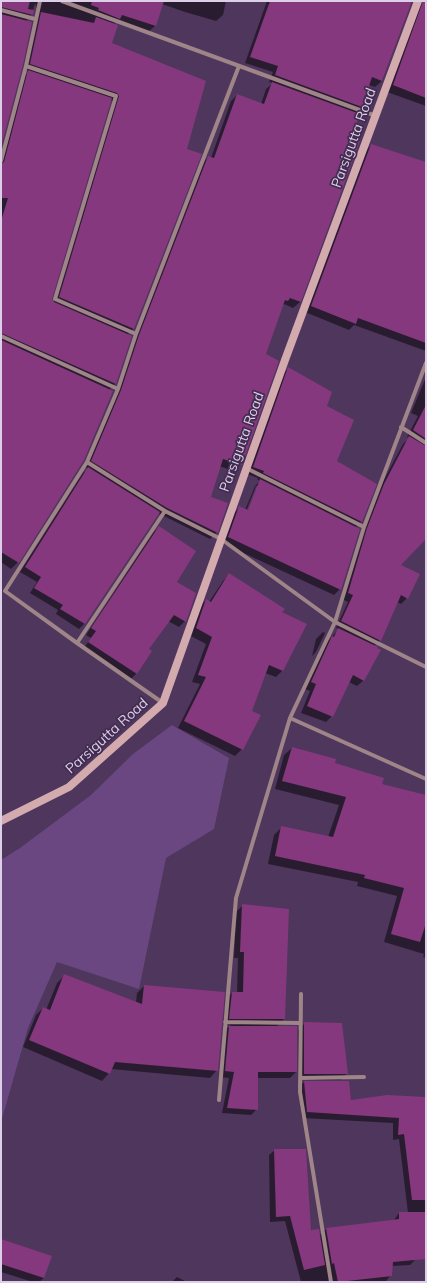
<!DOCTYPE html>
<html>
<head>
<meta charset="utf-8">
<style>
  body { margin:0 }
  #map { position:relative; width:427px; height:1283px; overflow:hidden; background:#4e365d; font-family:Mulish,sans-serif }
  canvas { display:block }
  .frame { position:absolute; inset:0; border:2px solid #ddcfe7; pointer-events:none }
</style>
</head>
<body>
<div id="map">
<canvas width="427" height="1283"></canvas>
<div class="frame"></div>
</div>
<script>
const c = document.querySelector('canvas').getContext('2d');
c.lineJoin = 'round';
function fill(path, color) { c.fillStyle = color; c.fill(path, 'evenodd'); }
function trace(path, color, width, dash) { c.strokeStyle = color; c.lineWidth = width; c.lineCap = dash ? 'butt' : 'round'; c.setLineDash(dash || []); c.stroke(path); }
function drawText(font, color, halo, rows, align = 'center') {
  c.font = font + ' Mulish,sans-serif'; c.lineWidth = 3.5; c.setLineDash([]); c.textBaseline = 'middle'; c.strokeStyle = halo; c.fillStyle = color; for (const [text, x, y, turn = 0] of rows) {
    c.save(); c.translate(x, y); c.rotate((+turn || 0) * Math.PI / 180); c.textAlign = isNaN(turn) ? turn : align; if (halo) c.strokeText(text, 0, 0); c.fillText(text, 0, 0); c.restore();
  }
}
fill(new Path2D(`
  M172,725L229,758L214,829L166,858L139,989L57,962L28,1028L1,1122V860L20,848L91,795L133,754Z`), '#6b4781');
fill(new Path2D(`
  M1,1H226L223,15L216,21L185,12L162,4L155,26L148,32L116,22L113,25L111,43L186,150L200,154L133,329L127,335L130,337L115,384L109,390L83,460L18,562L11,569L1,562V159L22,78L29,72L24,70L37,9L35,3L32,14L26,21L1,143ZM110,99L113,102L53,304L50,299Z
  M267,1H426V106L387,92L416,4L413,2H411L382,81L375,87L369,85L361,107L355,113L350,138L359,141L300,302L293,308L284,304L282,306L265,355L241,464L234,471L219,466L209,497L217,532L210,539L158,513L84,624L79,629L56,614L58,610L30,593L37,582L20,572L83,473L88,469L85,467L115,398L133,343L202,164L208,157L211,158L231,101L237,95L261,104L266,89L273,83L269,82L273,72L245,63Z
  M371,145L426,175V351L354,325L349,330L305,312L365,152Z
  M289,368L325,406L336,461L361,522L355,528L340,589L334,595L222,543L233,514L239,508L245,510L255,486L260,481L257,479L258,478L247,474L282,374ZM256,486H258L247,515L245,514Z
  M426,377V538L399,565L407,598L401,604L397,602L380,640L374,646L364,680L357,686L349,682L332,716L326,722L301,713L310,691L305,689L326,643L339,629L336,628L348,602L342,599L378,491L403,444L409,438L407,437L418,416L411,413Z
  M159,527L176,582L185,621L179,627L168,621L147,649L137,673L131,679L83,649L91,638L86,635L153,533Z
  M230,574L281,613L283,670L276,677L265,673L251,712L242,749L235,756L178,728L200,684L192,682L206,644L189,635L199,607L206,600L209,602L223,581Z
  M323,632L325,633L316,652L312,656L316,639Z
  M292,748L334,764L426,807V958L423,957L424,954L384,942L397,896L357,886L358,882L268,864L274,835L282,827L328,837L339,805L275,789L284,755Z
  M243,905L284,1019L276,1027H296V1072L290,1078H257V1109L251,1115L222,1113L229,1078L220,1077L223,1032L231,1025H223L226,1000L232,993H237L238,958H234L236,912Z
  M64,976L136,1002L137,993L144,986L217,1070L210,1078L111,1069L109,1073L102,1081L23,1047L36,1015L43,1008L46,1010L57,983Z
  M305,1023L347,1073L341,1080H298V1030Z
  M304,1082H348L351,1101L426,1098V1256L416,1259L410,1265L392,1266L391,1275L386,1281L376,1282H301L285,1221L270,1222L269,1155L275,1150L310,1231L319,1236L326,1229L394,1220L399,1213H408L399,1139L393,1140V1123L302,1118L298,1088Z
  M1,1241L44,1278L39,1282H33L1,1272Z
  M177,1277L187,1282H172Z`), '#0007');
fill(new Path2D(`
  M1,1H30L28,9L34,10L33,15L1,7Z
  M92,1H164L156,26L122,15L120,19L98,10L99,8L91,5Z
  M270,1H412L382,81L372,77L362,107L275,75L278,66L250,57Z
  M423,1H426V98L393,85Z
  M41,12L94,23L96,17L118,25L112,43L206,81L187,149L202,154L134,329L59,297L119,96L117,93L30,64Z
  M1,14L32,22L23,65L1,147Z
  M28,70L112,98L52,299L54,302L132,336L116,384L1,333V221L8,198H1V164L4,162Z
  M272,82L360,114L351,138L360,141L301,302L290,298L288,301L285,300L266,354L279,361L242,465L223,459L211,497L228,503L218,533L167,508L91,461L121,390L139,335L208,156L214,158L237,94L264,104Z
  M371,144L426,162V343L358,318L356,324L311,306Z
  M1,340L113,391L84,460L19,563L1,552Z
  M288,367L332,392L327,406L354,420L337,461L377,484L362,522L263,473L264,471L253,467Z
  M426,405V439L413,430Z
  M409,436L426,446V539L401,565L420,574L408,599L401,595L381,641L341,621L353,595L348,593L367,528L384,484Z
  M88,467L160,512L85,624L60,609L63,605L34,588L41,577L25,567Z
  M260,479L360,529L341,590L228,537L239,506L248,510Z
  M159,526L196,551L177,582L196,593L186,622L174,615L149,649L152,651L137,674L88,642L96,631L91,628Z
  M229,573L285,609L282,612L307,624L283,671L269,665L252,711L261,715L243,750L184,721L206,677L198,675L212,637L196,628L206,599L211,602Z
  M338,628L378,647L377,648L381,650L364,681L353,675L333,717L307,706L316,684L311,682L332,636L334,637Z
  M292,747L336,759L335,763L384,778L382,784L426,795V923L420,942L391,934L404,888L364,878L365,875L275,856L281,826L333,837L346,797L282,781Z
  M242,904L289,909L285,1019H229L232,992H243L244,952H240Z
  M64,974L142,1004L144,985L225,992L218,1071L115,1062L110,1074L29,1040L43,1007L50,1010Z
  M304,1022L342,1023L348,1074H304Z
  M229,1026H297V1072H258V1110L227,1108L234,1072L225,1071Z
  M304,1081H349L351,1100L387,1095L426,1097V1200H412L404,1134L398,1135L399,1118L307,1112Z
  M274,1149H306L311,1230L319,1229L325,1265L304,1270L290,1216L276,1217Z
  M399,1212H426V1259L393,1262L392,1276L338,1282L334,1263L332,1264L326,1228L399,1219Z
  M1,1239L52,1256L44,1278L1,1264Z`), '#85387d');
trace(new Path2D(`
  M62,1L376,116
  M1,10L35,19
  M26,66L116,96L55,299L136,334
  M1,161L26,66L40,1
  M1,336L118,389
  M401,427L426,443
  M87,462L165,511L221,539L335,622L426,667
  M246,468L364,527
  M77,643L165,511
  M163,703L77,643L5,591L87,462L118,389L136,334L239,66
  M290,718L426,779
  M301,994L300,1092L331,1282
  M225,1022L300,1023
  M300,1078L364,1077
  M219,1100L236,898L290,718L335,622L364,527L426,363`), '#9f8587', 4);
trace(new Path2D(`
  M1,821L69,787L163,703L285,360L418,1`), '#d3aaae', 8);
drawText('14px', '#ddcfe7', '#432c51', [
  ["Parsigutta Road",354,138,-70],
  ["Parsigutta Road",242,442,-70],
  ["Parsigutta Road",107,736,-42]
]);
</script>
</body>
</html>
